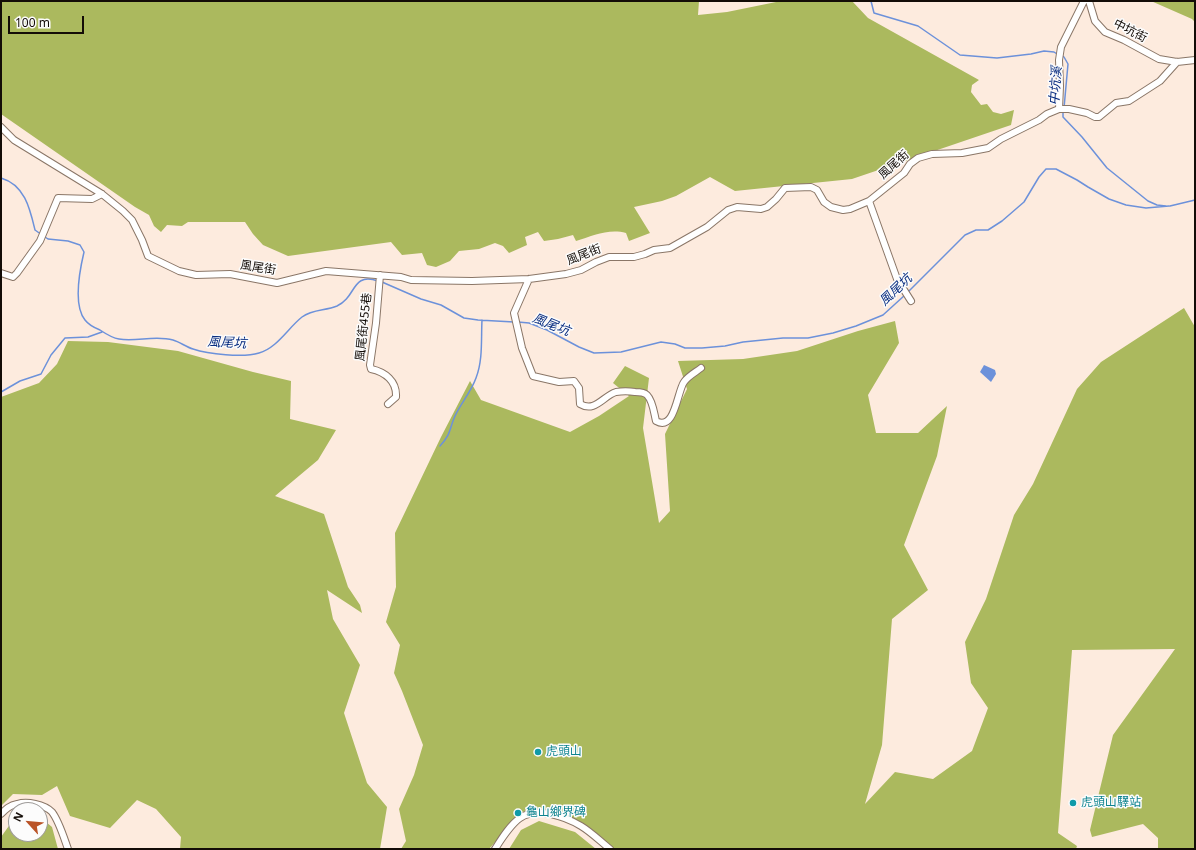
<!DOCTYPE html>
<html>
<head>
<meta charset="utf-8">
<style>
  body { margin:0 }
  #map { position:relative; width:1196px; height:850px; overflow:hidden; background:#fdebde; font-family:"Noto Sans",sans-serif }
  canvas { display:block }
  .frame { position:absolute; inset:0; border:2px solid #130c07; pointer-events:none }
  .north { position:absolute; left:8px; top:802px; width:40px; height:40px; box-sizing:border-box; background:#fcfcfc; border:1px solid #9f9c9a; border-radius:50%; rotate:297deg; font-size:11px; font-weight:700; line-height:16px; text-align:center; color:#130c07 }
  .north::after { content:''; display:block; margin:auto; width:14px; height:18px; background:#ba5428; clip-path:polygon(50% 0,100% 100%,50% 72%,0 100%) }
  .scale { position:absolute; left:8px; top:16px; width:76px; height:18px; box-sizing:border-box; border:2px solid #130c07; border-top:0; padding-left:5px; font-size:12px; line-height:14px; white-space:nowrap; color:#130c07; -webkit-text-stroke:3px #fcfcfc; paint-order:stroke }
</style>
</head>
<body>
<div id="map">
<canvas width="1196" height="850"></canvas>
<div class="frame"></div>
<div class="north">N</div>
<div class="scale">100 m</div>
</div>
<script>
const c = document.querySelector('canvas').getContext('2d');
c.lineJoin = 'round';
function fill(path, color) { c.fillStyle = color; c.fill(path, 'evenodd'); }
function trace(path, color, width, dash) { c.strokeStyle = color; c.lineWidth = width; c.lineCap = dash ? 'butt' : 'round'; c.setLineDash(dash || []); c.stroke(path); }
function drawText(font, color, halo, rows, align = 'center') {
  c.font = font + ' "Noto Sans","Noto Sans TC",sans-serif'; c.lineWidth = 3; c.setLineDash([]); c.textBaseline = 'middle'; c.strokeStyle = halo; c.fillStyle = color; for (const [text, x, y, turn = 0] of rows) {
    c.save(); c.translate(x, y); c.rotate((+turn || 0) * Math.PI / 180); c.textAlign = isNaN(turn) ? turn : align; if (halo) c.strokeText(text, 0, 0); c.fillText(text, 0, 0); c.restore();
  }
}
fill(new Path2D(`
  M1,1H699L698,15L727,12L781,1H852L868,18L979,80L972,85L971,92L981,105L987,104L993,112L1001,114L1014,110L1011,125L852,179L735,191L710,177L676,196L662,201L634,207L650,233L629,241L626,233C609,228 592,236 576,241L573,235L558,239L544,241L538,232L525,237L527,245L509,253L503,246L495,243L479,249L459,251L450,261L436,267L427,265L422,253L402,255L391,242L288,256L263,245L253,234L245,222H188L182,226L167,225L161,232L154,226L149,215L135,207L1,114Z
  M1151,1H1195V22L1192,19Z
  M1184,308L1195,327V849H1158V838L1143,824L1092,837L1090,830L1113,735L1175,649L1072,650L1058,833L1077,846L1076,849H614L584,826L554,812L528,809L520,814L489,849H401L406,841L399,809L414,775L423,745L402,691L394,673L400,645L386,622L396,587L395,533L441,437L470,381L481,400L570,432L599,416L629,396L613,383L625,366L649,378L643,428L659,523L670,511L665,434L687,389L678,361L743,359L797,351L858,331L895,321L899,343L868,395L876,433H918L947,406L937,456L904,545L928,590L892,619L882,745L865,804L895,772L933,779L972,751L988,708L971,683L965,642L986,599L1014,515L1033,484L1077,389L1101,362Z
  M68,341L108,342L178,351L253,372L291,381L290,419L336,430L318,460L275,496L324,514L348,587L360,605L362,613L327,590L333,619L360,665L344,713L367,783L387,807L380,849H180L181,837L156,809L137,800L110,828L70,816L57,786L42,795L13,794L1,806V397L39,383L57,364Z
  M16,816V834H40V817L52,827L58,849H1V837Z
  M539,821L575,832L596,849H509L521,830Z`), '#abb95e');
fill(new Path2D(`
  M984,365L995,370L996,374L991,382L980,372Z`), '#6c91da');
trace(new Path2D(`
  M871,1L874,13L918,26L960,55L997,58L1031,54L1044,51L1054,52L1057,54
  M1061,55L1064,57L1068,64L1064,108
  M1063,112V117L1082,137L1107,168L1148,201L1157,205L1166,206
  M1,178C25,185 30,209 35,230L42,235
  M1170,206L1195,200
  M45,237L48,239L68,241L80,245L84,252C80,269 73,305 85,320C88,324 95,328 100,330C106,334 112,338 119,339C136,342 155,335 173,340C180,342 186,347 193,349C208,354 243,358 259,353C277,348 288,328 302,317C313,309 325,311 337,306C357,297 351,272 378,281
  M382,282L421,299L441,305L464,318L478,320L514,322
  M908,292L965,235L976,230H988L1002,221L1024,202L1039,177L1046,169H1056L1077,180L1088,187L1109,199L1126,205L1146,208L1169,206
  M518,322L529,323L547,330L579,347L594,353L621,352L661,342L675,344L685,348H702L725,346L743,342L783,338H808L833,333L856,326L883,315L905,295
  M1,392L20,381L41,374L51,355L65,338L88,337L102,332
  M440,446C452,433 449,429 455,416C461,403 471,392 476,378C483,360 481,340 482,320`), '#6c91da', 1.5);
const minor = new Path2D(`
  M1089,1L1095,21L1105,32L1124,40L1159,59L1177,62L1195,60
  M1059,109L1060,86L1059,60L1061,47L1084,1
  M1,127L14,140L102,194L123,211L132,220L142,240L148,256L179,271L196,275L230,274L277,283L326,271L401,277L411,280L472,281L529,279L566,274L581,270L596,262L609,257H634L645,254L654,250L670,248L707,227L728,210L737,207L761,209L767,207L776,199L785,188L811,187L817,190L824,202L831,207L843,210L850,209L869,201L904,173L910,164L918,158L932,154L962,153L988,148L1001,139L1039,120L1047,114L1059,109H1069L1087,113L1095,117H1099L1116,103L1129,101L1160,81L1177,62
  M869,201L897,279L911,301
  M1,273L13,277L17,273L40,241L58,198L92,199L102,194
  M380,275L376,323L370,365L371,369C385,372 397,381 396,397L388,404
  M529,279L514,313L522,348L533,376L559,382L574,381L579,388L580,404C595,413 603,396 616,392C622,391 629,391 635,392C639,392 644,392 647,395C653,401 654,413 656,421C675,432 677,392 684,382C688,376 696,372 701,368
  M1,814C6,809 10,805 17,804C27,801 44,804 52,812C59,821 64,838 68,849
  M495,849C502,838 510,825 520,818C536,806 566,817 581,826C591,832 600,841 610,849`);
trace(minor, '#8a7667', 8);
trace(minor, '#fff', 6);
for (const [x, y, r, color] of [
  [538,752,4,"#0f9aa8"],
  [1073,803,4,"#0f9aa8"],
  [518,813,4,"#0f9aa8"]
]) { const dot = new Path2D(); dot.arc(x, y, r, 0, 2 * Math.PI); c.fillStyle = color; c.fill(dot); trace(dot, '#fcfcfc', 1.5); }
drawText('12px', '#130c07', '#fcfcfc', [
  ["中坑街",1130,31,27],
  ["風尾街",894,165,-42],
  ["風尾街",584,255,-21],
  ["風尾街",258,268,9],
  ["風尾街455巷",364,327,-84]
]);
drawText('12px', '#0d838f', '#fcfcfc', [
  ["虎頭山",546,752],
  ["虎頭山驛站",1081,803],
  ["龜山鄉界碑",526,813]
], 'left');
drawText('italic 13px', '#092d80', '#fcfcfc', [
  ["中坑溪",1056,86,-86],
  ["風尾坑",896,290,-44],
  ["風尾坑",551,325,22],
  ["風尾坑",227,343,3]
]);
</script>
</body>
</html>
